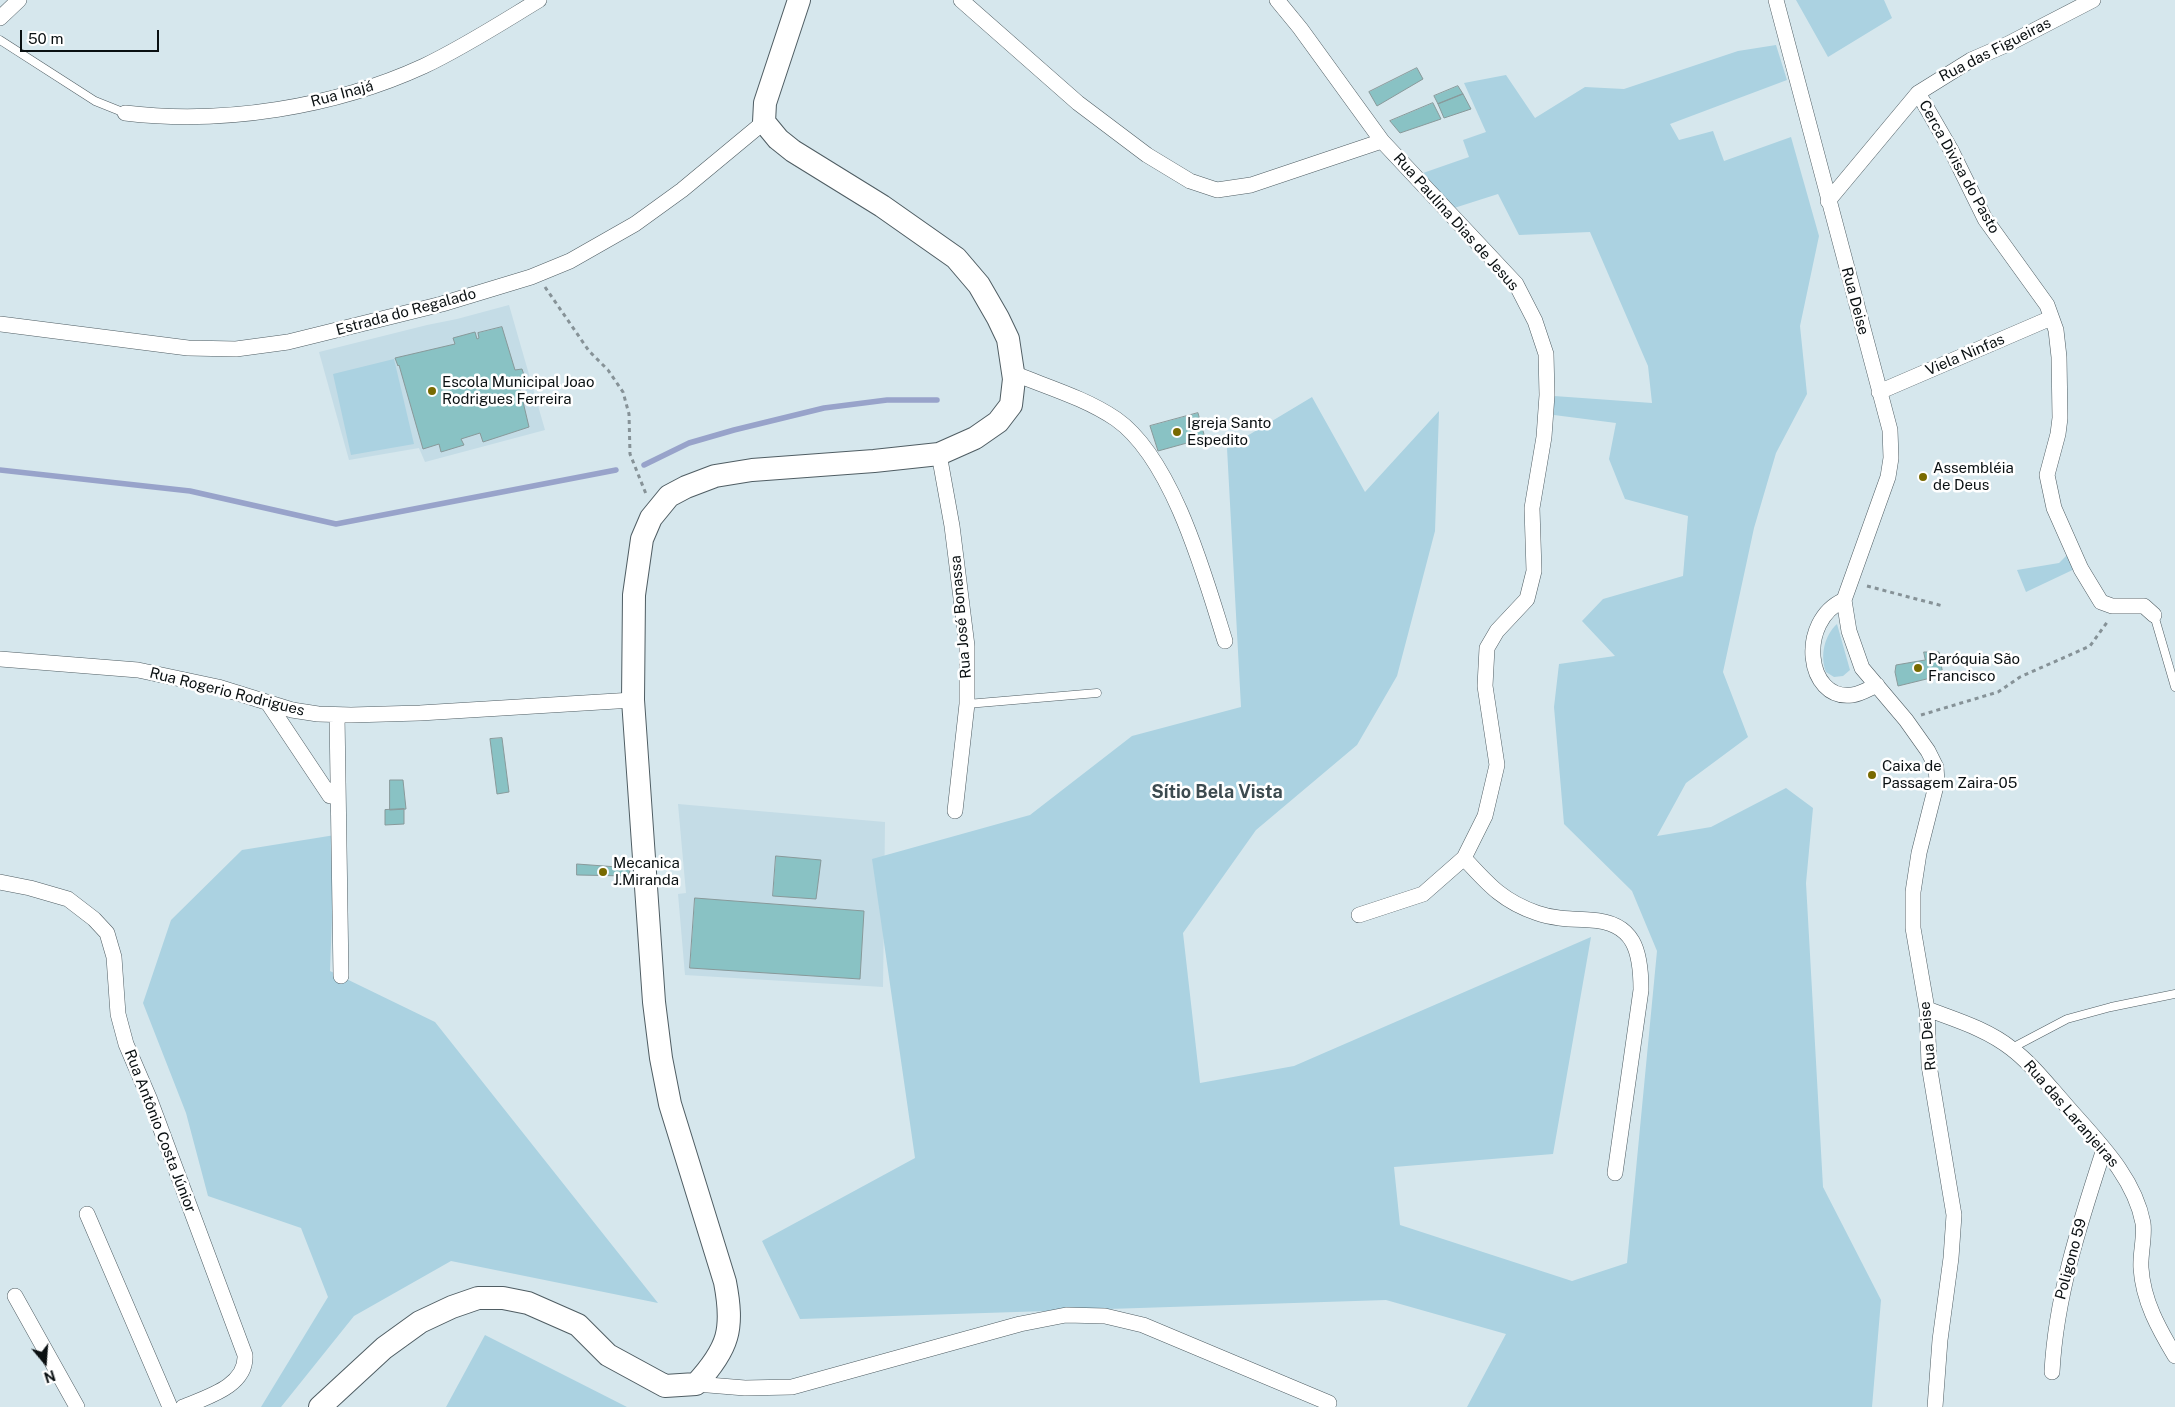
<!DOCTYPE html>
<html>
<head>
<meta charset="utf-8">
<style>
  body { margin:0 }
  #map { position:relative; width:2175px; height:1407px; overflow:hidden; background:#d6e7ed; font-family:"Public Sans",sans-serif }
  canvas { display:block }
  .north { position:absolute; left:20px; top:1337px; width:50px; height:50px; -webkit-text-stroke:4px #fff; paint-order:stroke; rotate:162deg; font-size:14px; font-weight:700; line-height:20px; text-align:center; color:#0a1012 }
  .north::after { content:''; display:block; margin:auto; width:18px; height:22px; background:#0a1012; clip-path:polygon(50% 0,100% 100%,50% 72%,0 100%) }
  .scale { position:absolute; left:20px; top:30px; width:139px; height:22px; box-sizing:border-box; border:2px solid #0a1012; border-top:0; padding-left:6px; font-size:15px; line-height:18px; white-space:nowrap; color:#0a1012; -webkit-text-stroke:4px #fff; paint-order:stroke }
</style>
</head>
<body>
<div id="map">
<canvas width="2175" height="1407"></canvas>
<div class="north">N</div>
<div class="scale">50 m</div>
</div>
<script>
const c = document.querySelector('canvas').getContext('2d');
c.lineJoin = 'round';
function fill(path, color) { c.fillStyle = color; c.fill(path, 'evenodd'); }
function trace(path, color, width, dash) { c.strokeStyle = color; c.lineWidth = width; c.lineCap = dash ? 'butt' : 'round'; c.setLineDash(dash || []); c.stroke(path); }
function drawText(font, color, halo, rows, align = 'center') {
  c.font = font + ' "Public Sans",sans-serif'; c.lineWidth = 5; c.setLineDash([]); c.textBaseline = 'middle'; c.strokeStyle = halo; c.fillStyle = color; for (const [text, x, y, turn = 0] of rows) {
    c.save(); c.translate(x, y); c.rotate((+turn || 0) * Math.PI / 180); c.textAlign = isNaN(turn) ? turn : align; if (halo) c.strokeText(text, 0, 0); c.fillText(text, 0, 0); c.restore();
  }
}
fill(new Path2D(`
  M509,305L545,430L425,462L419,448L349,460L319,352L427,325L457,319Z
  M678,804L885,822L883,987L685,975L678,894L686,893Z`), '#c4dce6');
fill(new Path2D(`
  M1796,0H1884L1892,18L1828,57Z
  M1776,45L1787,80L1670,124L1679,140L1713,131L1724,161L1791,137L1819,236L1800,326L1807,394L1776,453L1754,528L1723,672L1748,737L1686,783L1657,836L1711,827L1786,788L1813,808L1806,883L1823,1187L1881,1300L1872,1407H1467L1506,1334L1386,1300L800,1319L762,1241L915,1158L872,859L1030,815L1132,736L1241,707L1227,448L1312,397L1365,492L1439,411L1435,531L1397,676L1357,745L1256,830L1183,933L1200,1083L1294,1066L1591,937L1553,1154L1394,1167L1400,1225L1572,1281L1627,1263L1657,951L1632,891L1564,824L1554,707L1559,664L1615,656L1582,621L1603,599L1683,576L1688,516L1625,499L1609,459L1616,423L1554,415V396L1652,403L1648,366L1590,232L1519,235L1498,194L1451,209L1423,173L1469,157L1463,140L1486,132L1464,83L1506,75L1535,118L1585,87L1624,89L1738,51Z
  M394,359L414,444L351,455L333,374Z
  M2069,553L2081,566L2026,592L2017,570L2059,563Z
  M1837,624L1850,670L1843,676L1834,677L1826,672C1820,656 1824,636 1837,624Z
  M335,835L330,971L435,1022L658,1303L451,1261L354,1316L281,1407H261L328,1297L301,1228L208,1196L186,1113L143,1003L171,920L242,850Z
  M485,1335L627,1407H446Z`), '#abd2e1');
trace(new Path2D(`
  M644,465L689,443L734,430L824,408L887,400H937
  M0,470L190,491L336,524L616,470`), '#98a3ca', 5.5);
const building = new Path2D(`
  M1417,68L1423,79L1377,106L1369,92Z
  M1458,86L1463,94L1438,104L1434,96Z
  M1463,94L1471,109L1444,118L1438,104Z
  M1433,103L1441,119L1400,133L1390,121Z
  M502,327L515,370L522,369L528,387L520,389L529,427L483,442L480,433L461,439L464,445L441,452L439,444L423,449L399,365L398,366L395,358L455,344L453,338L475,332L477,339L479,338L478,333Z
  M1198,413L1205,438L1158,451L1150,426Z
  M1924,652H1939L1943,675L1898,686L1895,672L1896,665L1925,660Z
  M502,738L509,792L497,794L490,739Z
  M390,780H403L406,809L390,810Z
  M404,809V824L385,825V810Z
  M776,856L821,860L816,899L773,896Z
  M577,864L631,868L628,876L577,875Z
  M695,898L864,911L860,979L690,968Z`);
fill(building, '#89c2c4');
trace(building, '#88999a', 1);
const lane = new Path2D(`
  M0,40L95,101L125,113
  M2154,615L2175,687
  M967,704L1097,693
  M2012,1048L2067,1019L2111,1007L2175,994`);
const street = new Path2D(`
  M961,0L1078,103L1147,155L1190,181L1217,190L1251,185L1382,141
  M1277,0L1300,28L1382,141L1516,284L1535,321L1546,354L1547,395L1544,437L1532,508L1534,571L1527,599L1497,631L1487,648L1485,686L1497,765L1485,816L1464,858L1423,894L1359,915
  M1776,0L1890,430L1891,458L1888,477L1844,600L1849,631L1862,668L1906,720L1928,751L1936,767L1937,782L1919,853L1913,892V928L1927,1009L1929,1065L1954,1215L1951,1258L1940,1340L1935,1407
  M0,18L19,0
  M1918,93L1951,150L1985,219L2047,305L2056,330L2059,357L2060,418L2058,434L2047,475L2054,508L2081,569L2101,602L2112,606H2144L2154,615
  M125,113C223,125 335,107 424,66C464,47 501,23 539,0
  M1828,201L1918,93L1971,60L2008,44L2093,0
  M0,324L188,348L236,349L288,342L442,304L531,277L570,261L635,224L682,190L764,122
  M1013,373C1047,387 1085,398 1116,419C1173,459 1205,577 1225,641
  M1879,392L2051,318
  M939,454L952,526L967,646V704L955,811
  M1844,600C1797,621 1806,701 1852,695C1861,694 1870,688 1877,685
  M0,659L138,670L218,687L292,710L318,714L351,715L420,713L633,700
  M268,703L330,796
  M337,715L341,976
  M1464,858C1488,884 1502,901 1537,913C1554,919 1572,919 1590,920C1635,922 1641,952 1641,990L1615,1173
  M0,882L30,888L68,899L94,919L107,933L114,957L118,1014L126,1044L150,1100L245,1355C247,1386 207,1397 183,1407
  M1927,1009C1956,1020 1987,1029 2012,1049C2032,1064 2048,1085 2065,1104C2095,1139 2134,1175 2143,1223C2145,1237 2140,1254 2141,1268C2143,1301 2159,1329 2175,1356
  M87,1214L170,1407
  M15,1296L77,1407
  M2052,1372C2056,1295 2080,1223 2104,1149
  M696,1384L745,1388L792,1387L1020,1324L1066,1315L1105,1316L1143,1325L1329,1403`);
const secondary = new Path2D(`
  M320,1407L384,1348L420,1322L452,1307L478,1298H503L528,1303L578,1325L608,1355L665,1386L696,1384C729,1348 734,1329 725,1282L670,1104L661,1058L654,1002L633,700L634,595L642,539L651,518L669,496L686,487L715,476L752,470L874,461L939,454L975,438L998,422L1011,405L1014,379L1008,339L998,318L979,285L956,258L882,206L793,151L778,139L764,122L765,103L799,0`);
trace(lane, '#4f5d63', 9);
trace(street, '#4f5d63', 16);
trace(secondary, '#4f5d63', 24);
trace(new Path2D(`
  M545,287L589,351L608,370L623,392L629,414L630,454L646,494
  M1867,586L1943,606
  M1921,715L1998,692L2020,677L2090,646L2108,621`), '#869297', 3, [4, 4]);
trace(lane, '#fff', 8);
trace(street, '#fff', 15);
trace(secondary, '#fff', 22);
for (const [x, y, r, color] of [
  [432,391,5,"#786a01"],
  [1177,432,5,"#786a01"],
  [1923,477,5,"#786a01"],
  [1918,668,5,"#786a01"],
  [1872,775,5,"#786a01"],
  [603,872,5,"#786a01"]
]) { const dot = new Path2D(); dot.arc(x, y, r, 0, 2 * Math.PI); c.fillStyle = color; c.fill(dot); trace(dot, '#fff', 2); }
drawText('15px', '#0a1012', '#fff', [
  ["Rua das Figueiras",1995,50,-27],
  ["Rua Inajá",342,94,-15],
  ["Cerca Divisa do Pasto",1959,167,61],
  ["Rua Paulina Dias de Jesus",1456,222,48],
  ["Rua Deise",1855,301,75],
  ["Estrada do Regalado",406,312,-15],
  ["Viela Ninfas",1965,355,-23],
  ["Rua José Bonassa",961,617,-95],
  ["Rua Rogerio Rodrigues",227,692,14],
  ["Rua Deise",1928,1036,-95],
  ["Rua das Laranjeiras",2071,1114,49],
  ["Rua Antônio Costa Júnior",160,1131,69],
  ["Poligono 59",2071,1259,-75]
]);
drawText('15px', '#0a1012', '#fff', [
  ["Escola Municipal Joao",442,382],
  ["Rodrigues Ferreira",442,399],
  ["Igreja Santo",1187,423],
  ["Espedito",1187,440],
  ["Assembléia",1933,468],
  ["de Deus",1933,485],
  ["Paróquia São",1928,659],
  ["Francisco",1928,676],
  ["Caixa de",1882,766],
  ["Passagem Zaira-05",1882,783],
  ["Mecanica",613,863],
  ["J.Miranda",613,880]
], 'left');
drawText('bold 18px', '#3d4b50', '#fff', [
  ["Sítio Bela Vista",1217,792]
]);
</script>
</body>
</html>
